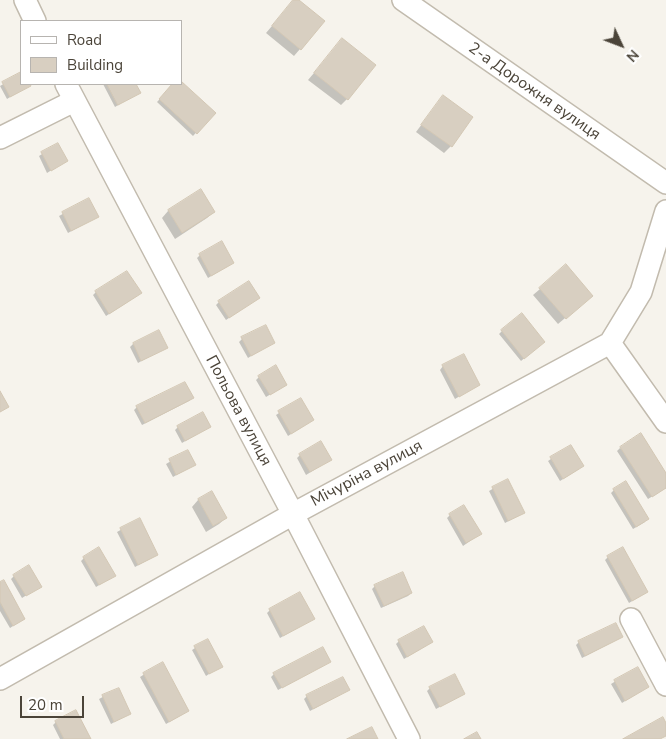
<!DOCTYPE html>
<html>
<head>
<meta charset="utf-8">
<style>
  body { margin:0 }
  #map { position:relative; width:666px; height:739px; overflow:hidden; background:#f6f3ec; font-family:"Nunito Sans",sans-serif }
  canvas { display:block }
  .legend { position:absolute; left:20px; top:20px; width:162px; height:65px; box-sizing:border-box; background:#fff; border:1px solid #b7b4b0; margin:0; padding:6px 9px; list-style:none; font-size:15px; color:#4b4439 }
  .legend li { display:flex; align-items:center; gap:10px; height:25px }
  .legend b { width:25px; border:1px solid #b7b4b0 }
  .north { position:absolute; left:596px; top:20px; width:50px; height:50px; -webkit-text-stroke:4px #fff; paint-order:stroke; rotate:133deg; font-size:14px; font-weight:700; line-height:20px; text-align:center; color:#4b4439 }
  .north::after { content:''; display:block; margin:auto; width:18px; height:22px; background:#4b4439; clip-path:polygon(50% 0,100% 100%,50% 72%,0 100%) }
  .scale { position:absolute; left:20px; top:696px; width:64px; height:22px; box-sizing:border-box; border:2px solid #4b4439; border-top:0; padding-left:6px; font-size:15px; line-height:18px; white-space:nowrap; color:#4b4439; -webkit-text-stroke:4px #fff; paint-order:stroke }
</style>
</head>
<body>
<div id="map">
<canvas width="666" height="739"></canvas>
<ul class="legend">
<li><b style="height:6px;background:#fff"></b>Road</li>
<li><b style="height:14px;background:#d8cfc1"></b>Building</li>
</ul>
<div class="north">N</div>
<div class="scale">20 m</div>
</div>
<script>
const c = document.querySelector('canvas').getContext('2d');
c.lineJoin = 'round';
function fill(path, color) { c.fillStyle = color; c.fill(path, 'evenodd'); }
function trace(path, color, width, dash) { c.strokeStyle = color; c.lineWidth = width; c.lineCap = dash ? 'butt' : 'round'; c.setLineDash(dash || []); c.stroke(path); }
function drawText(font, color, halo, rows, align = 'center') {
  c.font = font + ' "Nunito Sans",sans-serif'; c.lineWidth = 4.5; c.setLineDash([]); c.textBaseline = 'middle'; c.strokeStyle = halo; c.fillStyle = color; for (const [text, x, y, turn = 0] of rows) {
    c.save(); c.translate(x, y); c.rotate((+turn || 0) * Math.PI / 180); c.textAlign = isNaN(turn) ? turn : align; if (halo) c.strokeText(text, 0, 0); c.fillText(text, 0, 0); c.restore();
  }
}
fill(new Path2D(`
  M294,0H297L300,49L294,56L266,33Z
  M342,40L347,99L341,105L308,80Z
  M21,74V84H29L30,85L7,99L0,86Z
  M103,84H135L139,92L115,107Z
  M174,84H181L214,113L193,136L157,102Z
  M443,96L451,146L444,153L416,132Z
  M58,144L66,161L47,173L39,156Z
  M200,191L214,212L207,218L175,239L162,218L168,211Z
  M89,200L97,217L68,233L59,216Z
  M200,255L233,263L208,278L197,258Z
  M540,289L584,302L558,324L533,295Z
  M96,292L137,296L106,316L93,295Z
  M258,298L226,320L216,305L219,302Z
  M502,331L540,345L521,361L499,334Z
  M242,339L274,342L248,358L239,342Z
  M133,344L166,347L138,363L130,347Z
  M443,366L478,385L455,399L440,370Z
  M259,377L286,385L266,397L256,380Z
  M192,398L189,401L142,425L134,410L137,407Z
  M300,399L313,420L288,436L276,415Z
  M178,427H209L182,443L175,430Z
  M570,446L579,469L560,481L548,461Z
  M620,448L666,475V488L648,499L617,451Z
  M188,451L194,465L173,477L166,464Z
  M300,455L327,462L306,475L297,458Z
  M508,480L524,513L505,523L489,491Z
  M614,490L645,522L633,529L611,493Z
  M212,492L226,518L219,524L206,532L192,507L198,500Z
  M450,515L480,534L463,546L447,518Z
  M140,519L157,555L135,567L117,532Z
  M608,557L647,592L629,603L605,560Z
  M84,558L111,578L96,587L81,561Z
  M14,576L41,586L22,598L11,579Z
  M0,584L24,619L10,628L0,611Z
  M375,586L411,593L408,596L381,608L372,589Z
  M270,610L313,619L280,638L267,613Z
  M622,637L582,658L576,645L579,642Z
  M207,640L221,666L206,676L192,650Z
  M399,641L432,642L404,659L396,644Z
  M329,662L278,690L271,677L274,674Z
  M162,663L185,713L166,724L140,677Z
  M637,668L647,687L622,703L611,684Z
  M430,688L464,694L436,709L427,691Z
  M118,689L129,714L111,724L99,699Z
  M348,690L310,711L304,699L307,696Z
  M56,722L89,739H60L53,725Z`), '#0003');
const building = new Path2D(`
  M293,0H299L325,21L301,50L272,26Z
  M342,38L376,65L348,100L314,73Z
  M21,72V84H30L31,86L10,97L2,82Z
  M181,81L216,113L197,134L159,99L172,84H181Z
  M107,84H136L141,93L118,105Z
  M443,95L473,117L452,147L421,125Z
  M58,143L68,161L51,171L41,152Z
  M201,189L215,212L182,233L168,210Z
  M89,198L99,217L71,231L62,212Z
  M222,241L234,263L211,276L199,254Z
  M566,264L593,296L566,319L539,288Z
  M127,271L142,293L109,314L95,291Z
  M249,281L260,298L229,318L218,301Z
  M522,313L545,342L524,359L501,330Z
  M266,325L275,343L251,356L241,337Z
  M159,330L168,348L141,361L133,343Z
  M464,354L480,385L459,397L442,365Z
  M276,365L287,385L270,395L258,376Z
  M185,382L194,398L145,423L136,406Z
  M0,391L9,407L0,412Z
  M301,398L314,420L291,434L278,411Z
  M203,412L211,427L185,441L177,426Z
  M641,433L666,473V488L652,497L620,447Z
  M321,441L332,460L310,472L299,454Z
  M571,445L584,466L563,479L550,457Z
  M188,450L196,465L176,475L169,459Z
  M508,479L525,513L508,521L492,487Z
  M626,481L649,519L636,527L613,489Z
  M212,491L227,518L213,526L198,499Z
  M464,505L482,534L466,543L449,514Z
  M140,518L158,555L138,565L120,528Z
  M99,547L116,576L99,585L83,557Z
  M623,547L648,592L632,601L607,556Z
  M29,565L42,587L26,596L13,575Z
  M403,572L412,593L384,606L374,585Z
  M4,580L25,619L13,626L0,602V582Z
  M300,592L315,619L283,636L269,609Z
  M616,623L623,637L585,656L578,641Z
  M424,626L433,642L407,657L398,640Z
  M208,639L223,667L209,674L194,646Z
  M323,647L331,662L282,688L273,673Z
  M163,662L189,711L169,722L143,673Z
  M638,667L649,687L625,701L614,680Z
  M455,674L465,694L440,707L429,687Z
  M343,677L350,690L313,709L306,695Z
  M119,688L131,714L114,722L102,695Z
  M76,710L91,739H64L55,721Z
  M663,717L666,723V736L660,739H623Z
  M372,727L378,739H347Z
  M477,732L481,739H464Z`);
fill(building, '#d8cfc1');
trace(building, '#d3c7b4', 1);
const minor = new Path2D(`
  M25,0L35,21
  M403,0L666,183
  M66,84L293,514L409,739
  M0,138L74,101
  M610,343L666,422
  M631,619L666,685
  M0,679L293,514L610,343L641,292L666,211`);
trace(minor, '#c2bbae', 24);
trace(minor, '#fff', 21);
drawText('16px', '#4b4439', '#fff', [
  ["2-а Дорожня вулиця",534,92,35],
  ["Польова вулиця",238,411,62],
  ["Мічуріна вулиця",367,474,-28]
]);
</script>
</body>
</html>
